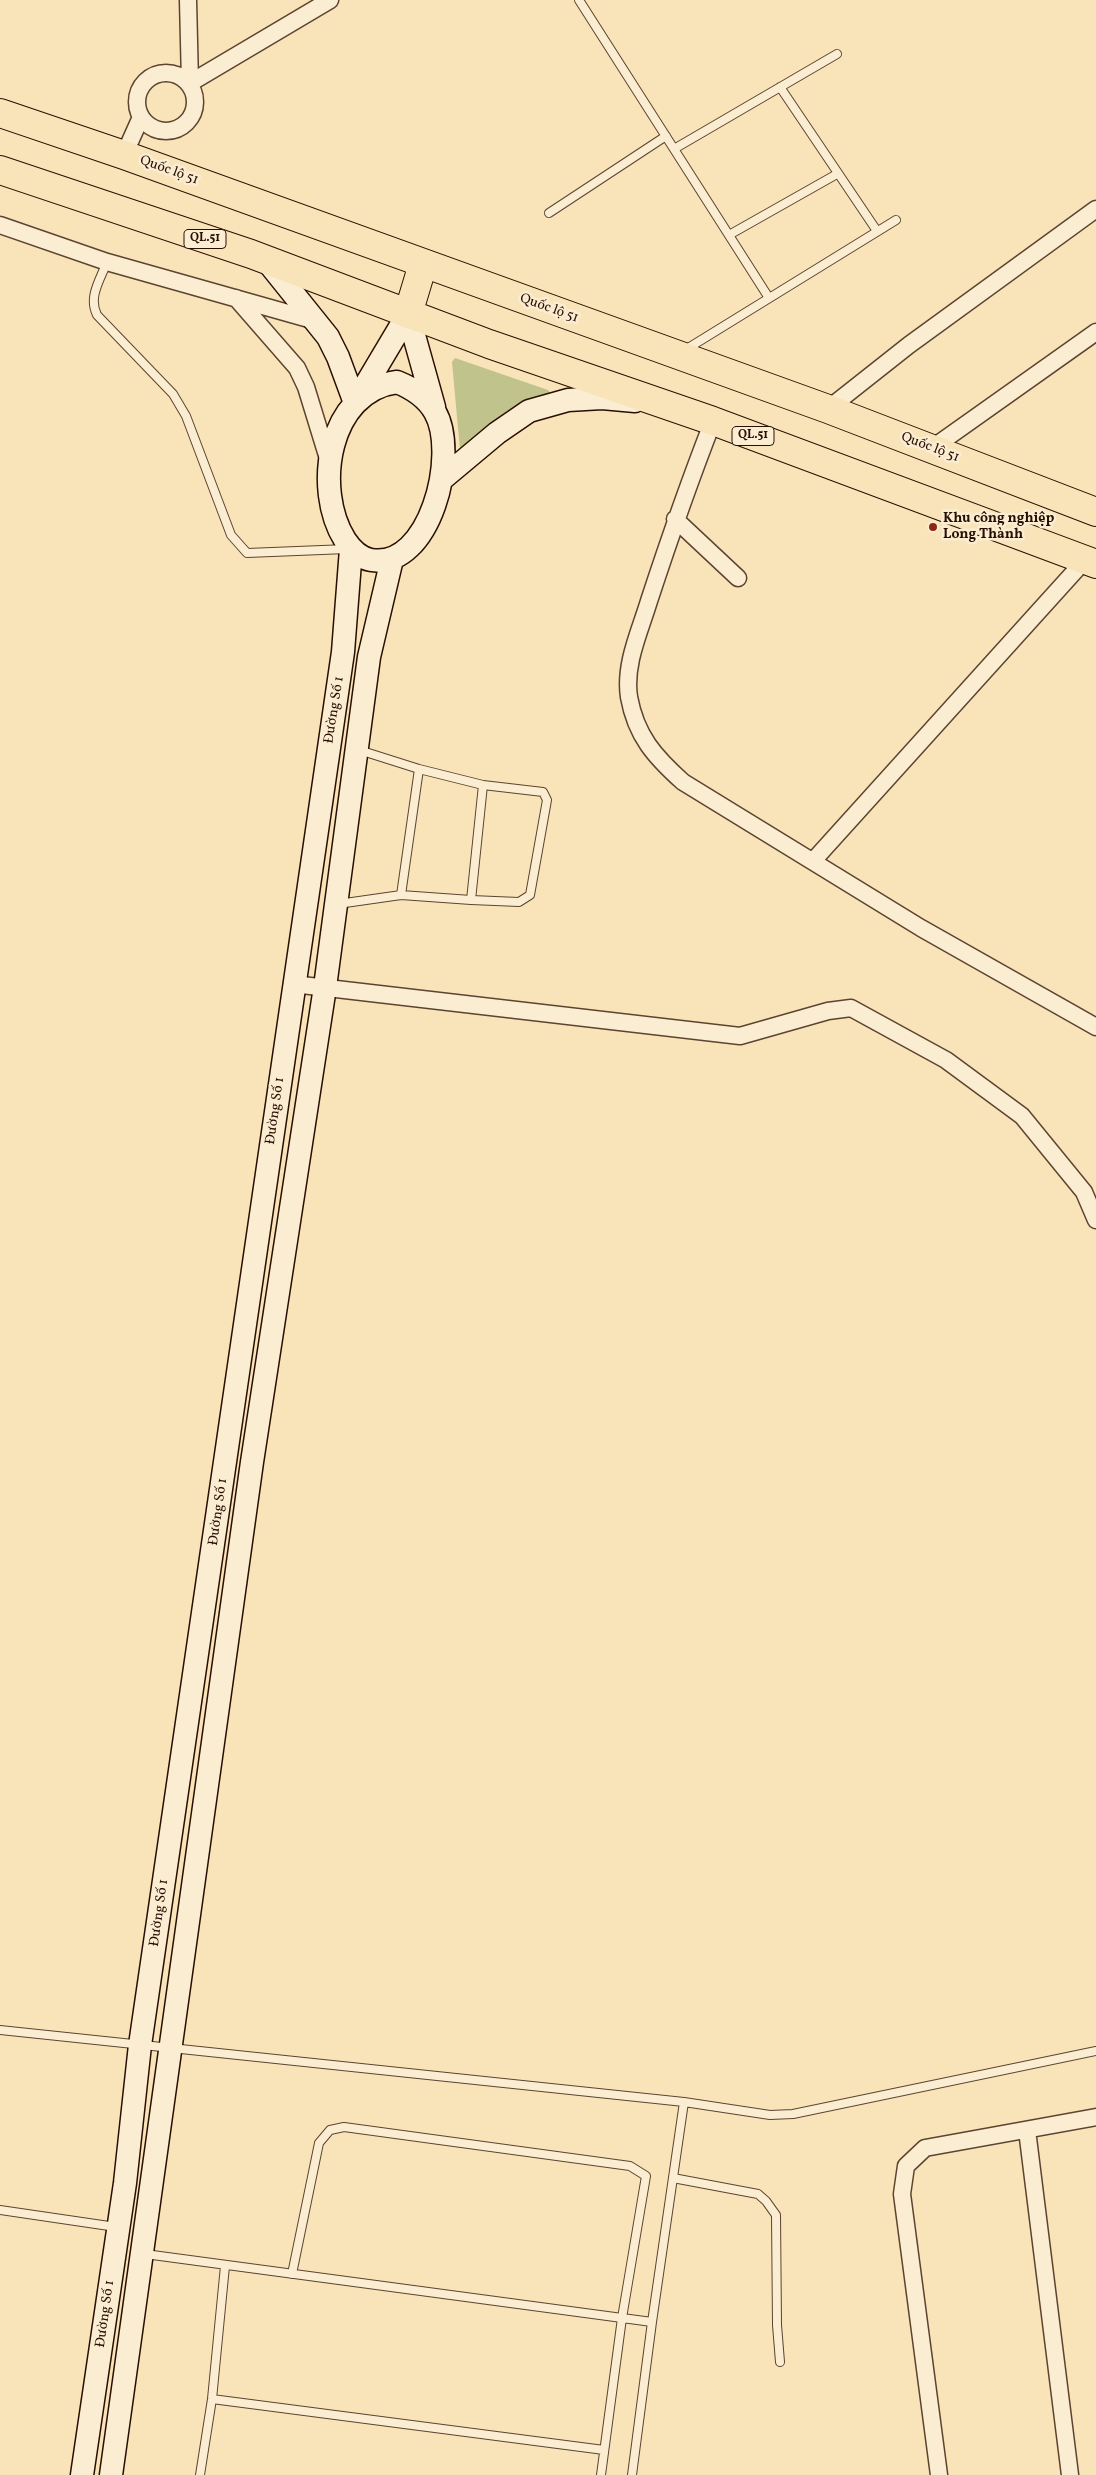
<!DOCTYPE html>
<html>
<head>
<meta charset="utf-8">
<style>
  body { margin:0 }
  canvas { display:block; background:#f9e3b9 }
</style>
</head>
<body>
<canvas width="1096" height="2475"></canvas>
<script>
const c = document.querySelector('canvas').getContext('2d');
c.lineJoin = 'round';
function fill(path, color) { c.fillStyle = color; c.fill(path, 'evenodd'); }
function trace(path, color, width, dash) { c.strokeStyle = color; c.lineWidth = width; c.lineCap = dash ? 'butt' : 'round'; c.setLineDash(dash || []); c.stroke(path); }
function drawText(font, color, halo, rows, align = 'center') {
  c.font = font + ' Vollkorn,serif'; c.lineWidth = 5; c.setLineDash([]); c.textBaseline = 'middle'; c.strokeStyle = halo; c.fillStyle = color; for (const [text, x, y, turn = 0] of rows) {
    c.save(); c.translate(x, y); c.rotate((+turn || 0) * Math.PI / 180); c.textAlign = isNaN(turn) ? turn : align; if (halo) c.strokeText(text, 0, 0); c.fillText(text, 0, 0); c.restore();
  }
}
fill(new Path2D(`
  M455,358L548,390L551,394L460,450L452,362Z`), '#c1c38c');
const lane = new Path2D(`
  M579,0L769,298
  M780,87L877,231
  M674,149L837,54
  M549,213L666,136
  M729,235L837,174
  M107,262C100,280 88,297 97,315L173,394L186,416L231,535L247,553L347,549
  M685,350L896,220
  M401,895L419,769
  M471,900L519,902L530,895L547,800L543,792L483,785
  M338,904L401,895L471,900L483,785L419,769L359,750
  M0,2030L684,2102L770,2115L793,2114L1096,2051
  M673,2178L758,2194L766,2201L776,2215L777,2325L780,2362
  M0,2210L116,2227
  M145,2254L652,2322L684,2102
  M292,2274L319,2143L330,2130L344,2127L630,2166L646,2176L622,2318L601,2475
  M212,2399L604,2450
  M200,2475L212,2399L225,2266
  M632,2475L652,2322`);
const street = new Path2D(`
  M188,0L190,83
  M137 102a29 29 0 1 1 58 0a29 29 0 1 1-58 0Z
  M190,83L330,0
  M124,155L141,117
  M0,225L107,262L316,321
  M236,298L297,368L306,387L329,462
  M828,409L909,345L1096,209
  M713,421C690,480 669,540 649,601C640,631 624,664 629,697C636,736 655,757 683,782L921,928L1096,1027
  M931,449L1096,332
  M675,519L738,578
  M813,861L1085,560
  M293,984L740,1036L828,1011L851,1008L946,1060L1022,1116L1084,1192L1096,1220
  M1027,2130L1070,2475
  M939,2475L902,2194L906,2166L925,2148L1096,2117`);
const secondary = new Path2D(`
  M267,261L328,337L338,357L355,403
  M408,314L434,407
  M397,382C412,388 427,398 435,412C459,454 430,570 371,560C360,558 351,549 345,540C313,489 328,391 397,382Z
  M358,398L408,314
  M442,479L497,433L529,411L568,400L602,398L635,401
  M82,2475L125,2183L140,2045L343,652L351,549
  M111,2475L252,1462L325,987L369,657L392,559`);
const highway = new Path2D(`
  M0,113L124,155L828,409L1096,512
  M0,170L251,254L489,344L713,421L1096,564
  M408,314L423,264`);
trace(lane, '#5d4430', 10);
trace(street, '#5d4430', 19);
trace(secondary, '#290f02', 25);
trace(highway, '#290f02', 30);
trace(lane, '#fbedd2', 8);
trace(street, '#fbedd2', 16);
trace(secondary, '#fbedd2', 22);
trace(highway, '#f9e3b9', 28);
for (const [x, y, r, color] of [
  [933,527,5,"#8f2418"]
]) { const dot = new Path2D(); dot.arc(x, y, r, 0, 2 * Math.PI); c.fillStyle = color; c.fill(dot); trace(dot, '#fbedd2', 2); }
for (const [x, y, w] of [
  [205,239,42],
  [753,436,42]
]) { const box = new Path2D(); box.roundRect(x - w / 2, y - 9.5, w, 19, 4); c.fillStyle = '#fbedd2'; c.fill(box); trace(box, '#290f02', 1); }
drawText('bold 12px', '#290f02', null, [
  ["QL.51",205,239],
  ["QL.51",753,436]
]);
drawText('14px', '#290f02', '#fbedd2', [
  ["Quốc lộ 51",169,171,20],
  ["Quốc lộ 51",549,309,20],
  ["Quốc lộ 51",930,448,21],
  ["Đường Số 1",335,710,-81],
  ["Đường Số 1",276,1111,-82],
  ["Đường Số 1",219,1512,-82],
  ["Đường Số 1",160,1913,-82],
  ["Đường Số 1",106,2314,-82]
]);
drawText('bold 14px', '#290f02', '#fbedd2', [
  ["Khu công nghiệp",943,519],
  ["Long Thành",943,535]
], 'left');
</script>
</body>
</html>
